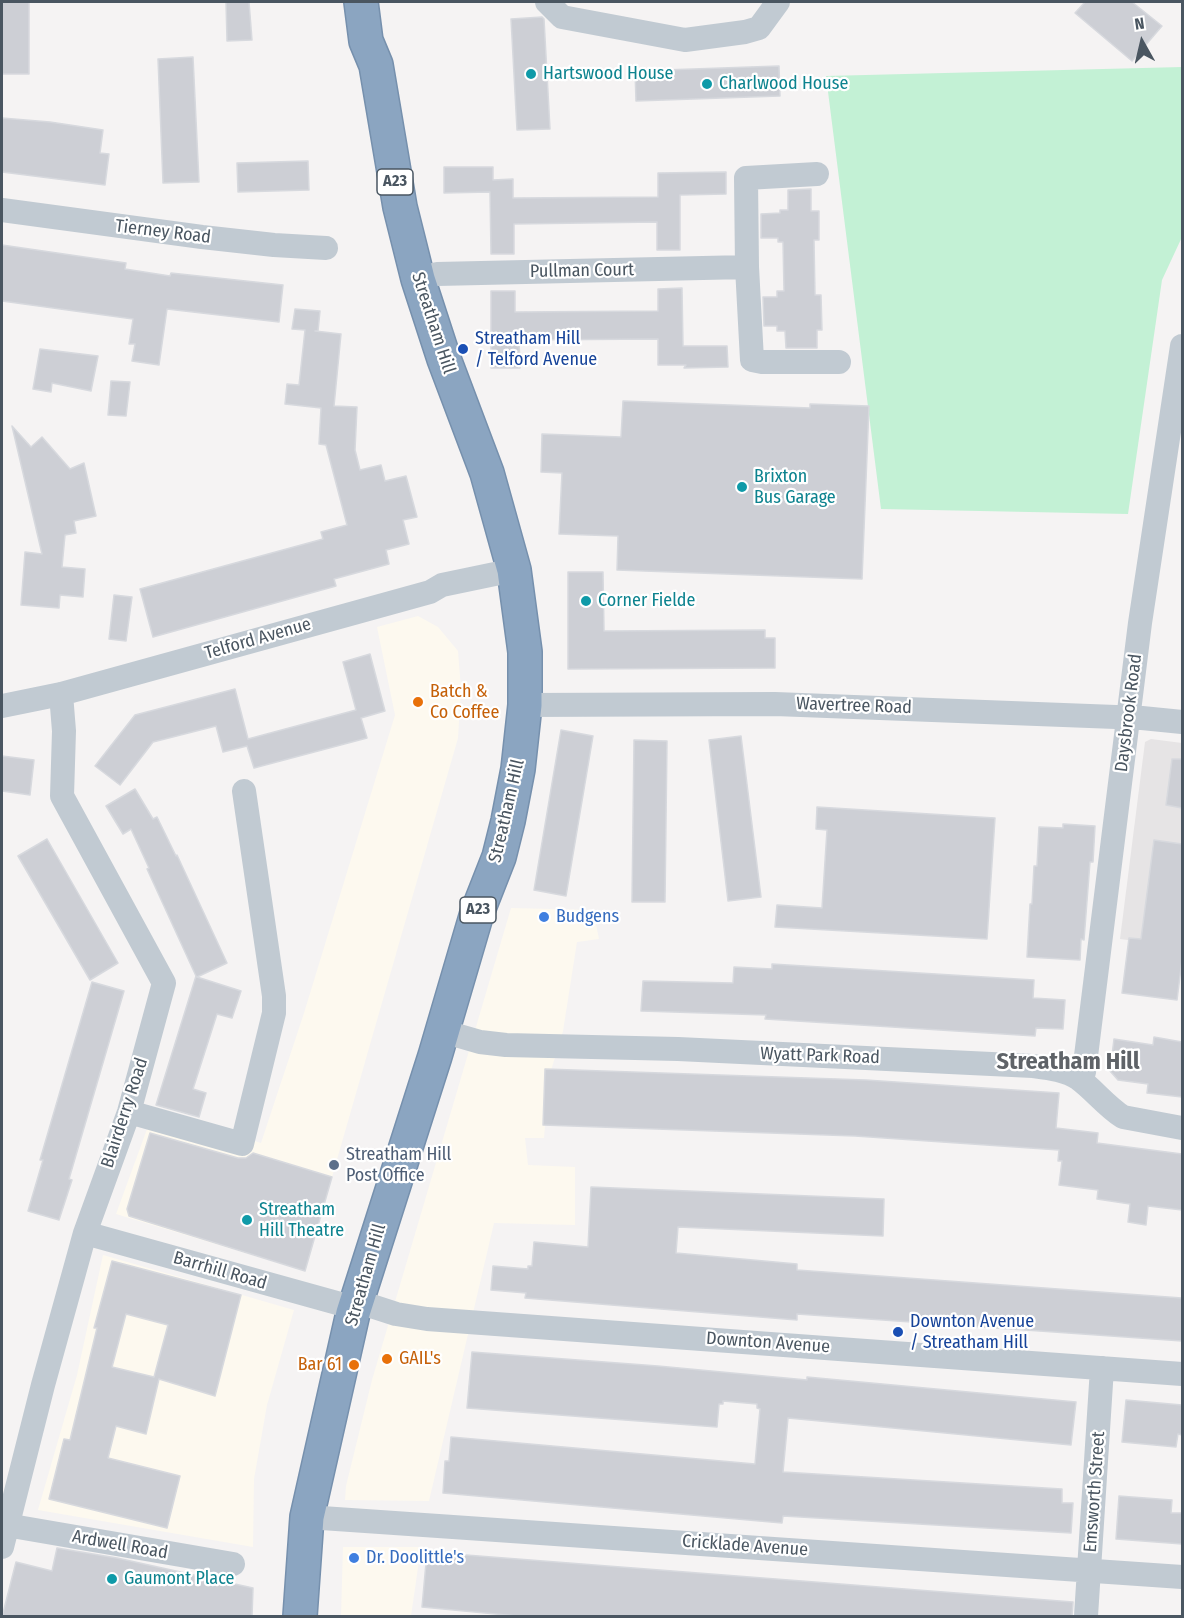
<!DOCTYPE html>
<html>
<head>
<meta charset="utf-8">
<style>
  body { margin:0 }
  #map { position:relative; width:1184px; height:1618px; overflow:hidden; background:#f5f3f3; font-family:"Fira Sans Condensed",sans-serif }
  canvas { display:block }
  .frame { position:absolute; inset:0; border:3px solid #4a5661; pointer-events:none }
  .north { position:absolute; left:1112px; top:12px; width:60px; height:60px; -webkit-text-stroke:4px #fff; paint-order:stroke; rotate:352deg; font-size:16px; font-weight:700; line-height:24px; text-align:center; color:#4a5661 }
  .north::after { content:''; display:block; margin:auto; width:21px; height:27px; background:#4a5661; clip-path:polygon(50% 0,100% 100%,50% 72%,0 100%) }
</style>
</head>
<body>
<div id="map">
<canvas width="1184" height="1618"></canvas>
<div class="frame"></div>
<div class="north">N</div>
</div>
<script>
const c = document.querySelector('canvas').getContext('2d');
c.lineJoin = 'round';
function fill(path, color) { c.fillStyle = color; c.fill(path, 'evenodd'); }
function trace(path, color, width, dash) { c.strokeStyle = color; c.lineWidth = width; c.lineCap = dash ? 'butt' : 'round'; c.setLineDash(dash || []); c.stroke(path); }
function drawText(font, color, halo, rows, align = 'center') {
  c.font = font + ' "Fira Sans Condensed",sans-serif'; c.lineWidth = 4.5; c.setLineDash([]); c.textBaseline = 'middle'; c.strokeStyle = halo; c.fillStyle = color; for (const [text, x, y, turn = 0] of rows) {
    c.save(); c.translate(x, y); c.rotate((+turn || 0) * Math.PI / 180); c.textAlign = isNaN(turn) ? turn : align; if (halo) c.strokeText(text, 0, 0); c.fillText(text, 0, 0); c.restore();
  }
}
fill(new Path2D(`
  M418,616L438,627L458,651L461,689L458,738L305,1271L116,1214L154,1110L261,1143L304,1013L395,715L377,627Z
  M511,908L593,910L599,939L577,942L563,1031L549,1077L544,1138H525L528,1165L575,1167V1225L494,1223L429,1501L345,1500L346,1486L372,1380Z
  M103,1255L294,1310L267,1405L254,1479L253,1547L38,1510L77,1375Z
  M343,1547H421L411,1616H341Z`), '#fdf9ef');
fill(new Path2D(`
  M1151,739L1182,743V947L1120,939L1145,742Z`), '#e6e4e5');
fill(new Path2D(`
  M1182,67V237L1162,280L1128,514L881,509L826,76Z`), '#c3f1d5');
const building = new Path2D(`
  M2,2H29V74H2Z
  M226,2H249L252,40L227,41Z
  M1085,2H1132L1162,26L1132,61L1075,13Z
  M542,17L544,19L550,129L517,130L511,19Z
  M193,57L199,182L163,183L158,59Z
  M779,66L780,96L636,101L635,71Z
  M2,118L50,122L103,130L100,153L109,154L105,185L2,172Z
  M308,161L309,190L238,192L237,163Z
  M444,167H493V180L513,179V198L658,197V173L726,172V194L680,195V250H657V222L514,224V254H491L490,192L444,193Z
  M811,189V211H819V240H814L815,295H821L822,330H817V348H786L785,331H777V326H764L763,297H777V291H784L783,242H778V238H761V214L780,213V210H788V190Z
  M2,245L126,263L125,269L170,276L171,273L283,285L279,322L167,309L159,365L132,361L135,344H129L133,319L2,301Z
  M682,288L683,346H727L728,367L684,368L686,365H658V339L519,340L520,368H491V291H515V312L658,311V289Z
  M295,309L320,311L318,331H315L341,334L334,406L357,407L355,450L360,470L381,465L385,481L406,476L417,517L403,520L409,544L386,550L389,564L334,579L336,586L153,637L140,589L323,539L321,532L347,525L326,445L319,444L321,408L285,404L287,384L299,385L305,330L292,329Z
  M40,349L98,356L91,391L52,383L51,392L33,389Z
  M111,381L130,382L126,416L108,415Z
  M623,401L810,408V404L869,406L862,579L617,570L618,536L559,534L562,473L541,472L542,434L621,437Z
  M12,426L31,447L42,437L70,469L84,463L96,516L74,521L76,533L65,535L62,567L85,569L83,597L60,595L59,608L21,605L25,552L42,554Z
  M568,572H603L604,631L765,630V638H775V668L568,669Z
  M114,595L132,597L126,641L109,639Z
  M370,654L385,711L361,718L367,738L254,768L247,746L223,752L216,726L153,742L120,785L95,766L135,715L235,689L248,739L356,710L343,662Z
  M561,730L593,736L566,896L534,890Z
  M741,736L761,897L728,901L709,740Z
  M634,740L667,741L665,902H632Z
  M2,756L34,760L30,795L2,791Z
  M1172,759H1182V808L1166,805Z
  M135,789L153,819L157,817L176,856L177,855L227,963L197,977L241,991L232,1018L217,1014L193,1089L206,1093L199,1117L156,1105L196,976L147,869L149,868L131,829L123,834L106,806Z
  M817,807L995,818L987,939L775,927L777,905L822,908L827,830L816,829Z
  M1063,824L1095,826L1093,862H1090L1084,940L1081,939L1080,960L1027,957L1030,904H1032L1034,866H1037L1039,827L1063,828Z
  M47,839L118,963L90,980L18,856Z
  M1154,840L1182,844V960L1177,1000L1122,993L1129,938L1141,939Z
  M772,964L1034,980L1033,998L1065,1000L1063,1029L1036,1028L1035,1036L765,1019L766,1015L641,1011L643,981L733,983L734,967L772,969Z
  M92,982L124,991L69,1179L72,1180L59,1220L28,1211L43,1160H40Z
  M1154,1037L1182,1042V1097L1147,1093L1148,1084L1118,1080L1110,1071L1114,1039L1153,1045Z
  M545,1069L866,1080L1059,1093L1056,1128L1098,1133L1097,1143L1182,1154V1210L1148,1206L1146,1225L1128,1222L1130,1204L1097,1199L1098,1190L1059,1185L1062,1161H1058L1059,1150L855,1136L543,1125Z
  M150,1133L238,1158H246L253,1153L332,1177L305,1271L129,1216L127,1209Z
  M591,1187L884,1199L883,1236L678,1227L676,1253L797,1264V1270L1182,1298V1341L797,1314V1320L525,1298L526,1293L491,1290L493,1266L528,1269V1266H532L534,1242L588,1247Z
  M112,1261L241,1295L215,1396L159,1379L146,1434L116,1426L108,1458L180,1476L167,1528L49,1499L64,1439L70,1440L97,1328H94ZM126,1314L168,1325L154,1377L112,1367Z
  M472,1352L658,1366L807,1380V1377L1076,1402L1071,1445L788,1418L783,1472L1062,1489V1503H1073L1071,1533L783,1516L782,1523L443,1493L445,1461H449L451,1437L755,1464L760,1409L757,1408V1404L723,1401V1404H719L717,1427L467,1408Z
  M1126,1400L1182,1405V1435L1178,1434L1176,1447L1122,1442Z
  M1119,1496L1172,1500L1171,1513H1182V1544L1116,1539Z
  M57,1548L117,1558L253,1588L252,1617H2L16,1562L52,1571Z
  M427,1552L1073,1602L1072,1617H527L422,1607Z`);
fill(building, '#cdcfd5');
trace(building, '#d7d9de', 1.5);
const highway = new Path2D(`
  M300,1616L307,1517L353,1313L435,1056L477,913L499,857L508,821L518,769L525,705V652L514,570L487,473L444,359L418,279L400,207L376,65L366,41L361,2`);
trace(highway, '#7690ad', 36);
trace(new Path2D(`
  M547,2L562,17L685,40L745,32L759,28L778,2
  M817,174L746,178L747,267L752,360L762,362H839
  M2,210L202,237L274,245L326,248
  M418,279L437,274L747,267
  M525,705L775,704L1142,718L1182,722
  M2,706L61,694L430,592L442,585L514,570
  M442,1031L480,1042L506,1045L678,1049L1033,1066C1048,1068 1066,1070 1079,1079C1094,1090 1106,1106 1123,1117L1182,1128
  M1079,1079L1084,1072L1140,623L1182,346
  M129,1112L242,1144L274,1013V996L244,791
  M85,1233L355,1308
  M356,1301L396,1314L427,1319L1182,1374
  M307,1517L1182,1577
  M6,1525L233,1564
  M2,1547L43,1385L85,1233L129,1112L164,983L62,796L64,731L61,694
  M1086,1616L1102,1368`), '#c1cad2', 24);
trace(highway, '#8ba5c1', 33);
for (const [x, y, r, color] of [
  [531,74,6,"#0f9aa8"],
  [707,84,6,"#0f9aa8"],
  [463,349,6,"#1a4fb4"],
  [742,487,6,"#0f9aa8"],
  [586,601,6,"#0f9aa8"],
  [418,702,6,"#e8710a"],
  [544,917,6,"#3f7fe0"],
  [334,1165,6,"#5c6f8a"],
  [247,1220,6,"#0f9aa8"],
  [898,1332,6,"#1a4fb4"],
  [387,1359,6,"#e8710a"],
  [354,1365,6,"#e8710a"],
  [354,1558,6,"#3f7fe0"],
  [112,1579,6,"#0f9aa8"]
]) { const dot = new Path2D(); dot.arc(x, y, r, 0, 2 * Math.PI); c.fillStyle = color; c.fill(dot); trace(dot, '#fff', 2); }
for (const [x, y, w] of [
  [395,182,36],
  [478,910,36]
]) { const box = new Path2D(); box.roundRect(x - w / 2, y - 13, w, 26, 4.5); c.fillStyle = '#fff'; c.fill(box); trace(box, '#4a5661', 1.5); }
drawText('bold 16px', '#4a5661', null, [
  ["A23",395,182],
  ["A23",478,910]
]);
drawText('18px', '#0d838f', '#fff', [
  ["Hartswood House",543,74],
  ["Charlwood House",719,84],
  ["Brixton",754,477],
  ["Bus Garage",754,498],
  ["Corner Fielde",598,601],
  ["Streatham",259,1210],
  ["Hill Theatre",259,1231],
  ["Gaumont Place",124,1579]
], 'left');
drawText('18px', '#4a5661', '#fff', [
  ["Tierney Road",163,232,7],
  ["Pullman Court",582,271,-1],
  ["Streatham Hill",433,323,72],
  ["Telford Avenue",258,639,-16],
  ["Wavertree Road",854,706,2],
  ["Daysbrook Road",1129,713,-83],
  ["Streatham Hill",507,811,-77],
  ["Wyatt Park Road",820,1056,2],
  ["Blairderry Road",125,1113,-72],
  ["Barrhill Road",220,1271,16],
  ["Streatham Hill",366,1275,-74],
  ["Downton Avenue",768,1343,4],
  ["Emsworth Street",1095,1492,-86],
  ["Ardwell Road",120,1545,10],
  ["Cricklade Avenue",745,1546,4]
]);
drawText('18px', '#164399', '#fff', [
  ["Streatham Hill",475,339],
  ["/ Telford Avenue",475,360],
  ["Downton Avenue",910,1322],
  ["/ Streatham Hill",910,1343]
], 'left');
drawText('18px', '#c56008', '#fff', [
  ["Batch &",430,692],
  ["Co Coffee",430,713],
  ["GAIL's",399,1359],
  ["Bar 61",342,1365,"right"]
], 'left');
drawText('18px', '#366cbe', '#fff', [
  ["Budgens",556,917],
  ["Dr. Doolittle's",366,1558]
], 'left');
drawText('18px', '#4e5e75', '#fff', [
  ["Streatham Hill",346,1155],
  ["Post Office",346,1176]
], 'left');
drawText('bold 24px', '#5f6368', '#fff', [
  ["Streatham Hill",1068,1062]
]);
</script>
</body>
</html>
